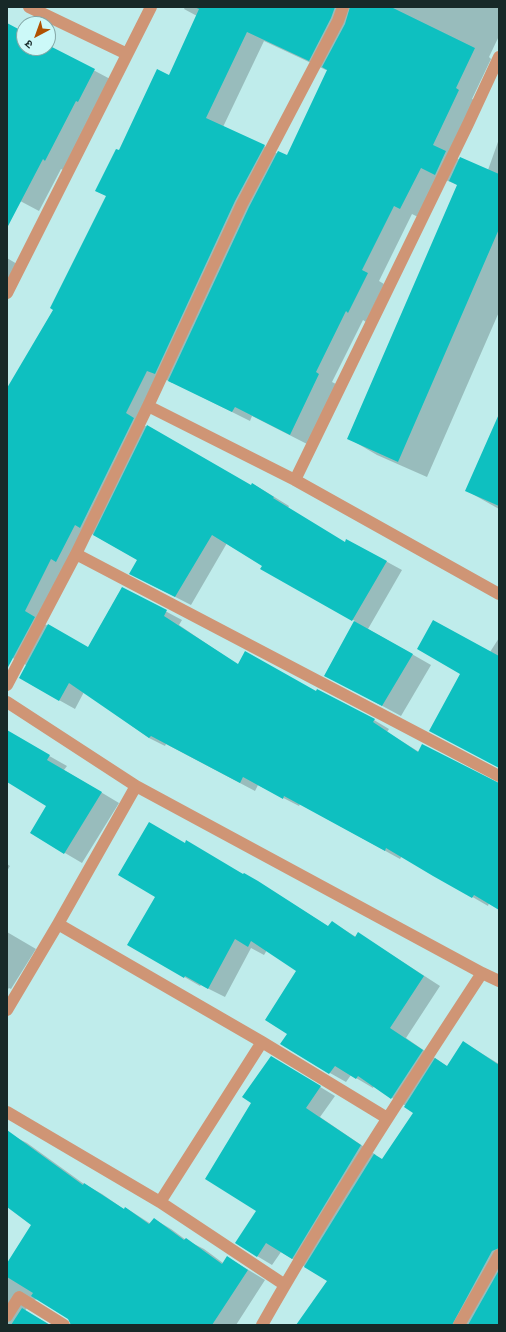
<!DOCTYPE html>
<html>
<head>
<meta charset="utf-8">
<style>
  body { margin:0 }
  #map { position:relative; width:506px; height:1332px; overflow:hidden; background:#bfeceb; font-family:Montserrat,"Noto Sans Devanagari",sans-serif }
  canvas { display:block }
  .frame { position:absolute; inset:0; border:8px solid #172928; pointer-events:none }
  .north { position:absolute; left:16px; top:16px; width:40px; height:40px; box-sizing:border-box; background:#ccf9f8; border:1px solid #84a6a5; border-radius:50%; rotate:221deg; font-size:11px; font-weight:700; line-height:16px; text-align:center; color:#172928 }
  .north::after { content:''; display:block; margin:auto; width:14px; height:18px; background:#b05101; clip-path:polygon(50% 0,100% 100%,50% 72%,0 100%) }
</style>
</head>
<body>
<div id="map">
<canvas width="506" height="1332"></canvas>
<div class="frame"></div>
<div class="north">उ</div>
</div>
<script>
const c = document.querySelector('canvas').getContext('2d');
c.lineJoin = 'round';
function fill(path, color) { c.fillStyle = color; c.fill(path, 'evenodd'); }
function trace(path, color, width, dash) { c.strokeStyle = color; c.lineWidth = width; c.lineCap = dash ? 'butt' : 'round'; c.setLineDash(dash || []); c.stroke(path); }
fill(new Path2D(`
  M185,7H499V36L489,57L491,59L472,99L475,100L450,154L460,160L488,170L499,139V312L427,477L377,455L348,438L458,185L438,177L418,217L412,214L379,281L384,284L366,322L363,320L332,382L336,384L307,444L252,416L250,421L172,382V383L165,379L142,424L251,487L253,484L268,493L289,506L288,508L345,543L347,540L402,570L368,629L431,665L401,716L325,675L355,621L262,569L264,565L227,543L191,605L146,582L138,560L92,534L41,622L88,648L122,588L182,620L179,625L238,665L316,692L374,720L389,729L387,732L419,752L499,784V909L489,903L488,906L402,856L400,859L300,804L299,806L258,785L255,791L166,744L165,746L149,738L84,692L75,709L32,685L30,667L7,655V386L9,387L54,309L107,196L96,191L119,152L170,76L197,16L184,9ZM264,41L326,70L327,69L328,70L288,156L278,154L264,146L223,127Z
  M7,24L24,33V48H48V46L112,80L63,170L61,169L39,211L7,194Z
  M7,258L17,264L7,282Z
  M499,416V509L467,491Z
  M499,638V767L490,652Z
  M7,732L67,766L64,770L119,803L82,863L31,833L48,805L7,781Z
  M185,844L258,882L329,927L332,922L356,937L358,933L440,986L406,1038L448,1067L463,1042L499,1064V1159L392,1098L374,1086L373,1088L351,1075L346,1082L330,1073L288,1033L298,971L267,950L264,955L251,948L225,997L201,985L200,986L129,945Z
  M7,864L10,866L7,871Z
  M7,932L36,949L11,989L9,988L7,990Z
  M286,1066L335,1096L320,1117L376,1155L375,1156L382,1160L499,1207V1325H297L328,1281L281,1252L272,1265L257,1256V1211Z
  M7,1133L27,1143L84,1184L102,1194L125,1210L126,1208L151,1224L154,1219L171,1229L186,1240L204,1249L223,1263L227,1257L265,1280L236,1325H71L69,1318L38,1299L34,1300L30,1303L25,1311L50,1325H7V1265L33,1225L7,1206Z`), '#0003');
fill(new Path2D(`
  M194,7H335L331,18L309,61L247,32L206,118L265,145L235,201L155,374L147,371L126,413L134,418L80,528L75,525L56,562L51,559L25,611L35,617L7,669V388L53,310L50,308L106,196L95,191L116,149L119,150L157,69L169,75L199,9Z
  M350,7H391L475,48L456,88L459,90L433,145L446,151L435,175L421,168L400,209L394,206L362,270L368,273L348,313L346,311L316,372L319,374L290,435L235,407L232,412L168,381L249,207L278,151L287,155L327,70L322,67L345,24Z
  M7,23L24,32V48H48V45L95,69L78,102L76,101L45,161L43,159L7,228Z
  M460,157L499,174V229L398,462L347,439L457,185L449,181Z
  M499,414V506L465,491Z
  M147,425L251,485L252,483L274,497L273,498L345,542L346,539L387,561L352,621L260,569L262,566L212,535L175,597L129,574L137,560L93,535Z
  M122,587L167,610L164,616L238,664L245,651L316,691L317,689L375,719L373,722L418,752L422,744L499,783V910L474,895L472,898L433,876L386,848L385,851L284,796L283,799L243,777L240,783L151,736L149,738L69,683L59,701L19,678L48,624L88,647Z
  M433,620L499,656V768L429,731L460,674L417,649Z
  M354,621L413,654L382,706L324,676Z
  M7,730L50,755L47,760L102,792L64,854L30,833L46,806L7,782Z
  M149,822L185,843L186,840L243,874L244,873L258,881L328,926L332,921L355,937L358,932L424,976L390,1028L423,1050L391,1099L358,1076L356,1079L335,1066L329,1074L280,1044L287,1034L265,1020L296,971L251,941L248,947L235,939L208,989L185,976L184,978L127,945L155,897L118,875Z
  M463,1041L499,1065V1248L492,1251L452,1325H296L327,1281L304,1267L374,1154L382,1159L413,1113L404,1107L435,1058L447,1066Z
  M271,1056L321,1086L306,1108L361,1145L292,1259L266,1243L257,1257L235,1243L256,1211L205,1179L251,1103L242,1097Z
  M7,1130L83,1185L84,1183L124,1209L125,1207L149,1224L154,1218L184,1240L186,1238L222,1264L227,1256L248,1270L212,1325H71L68,1319L31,1296L33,1293L7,1277V1263L31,1225L7,1207Z
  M499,1270V1325H468Z
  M22,1308L50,1325H11Z`), '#0ec0c0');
trace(new Path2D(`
  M29,7L127,54
  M7,293L151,7
  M148,406L295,480L499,594
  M295,480L468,124L499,57
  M76,554L499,776
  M7,685L76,554L148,406L242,204L338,21L343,7
  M7,702L136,786L482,973L499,981
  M58,924L262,1042L387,1118
  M7,1010L58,924L136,786
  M7,1112L160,1202L285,1285
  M160,1202L262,1042
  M7,1316L19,1297L64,1325
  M262,1325C330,1205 406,1089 482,973
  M459,1325L499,1255`), '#cf9575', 12);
</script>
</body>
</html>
